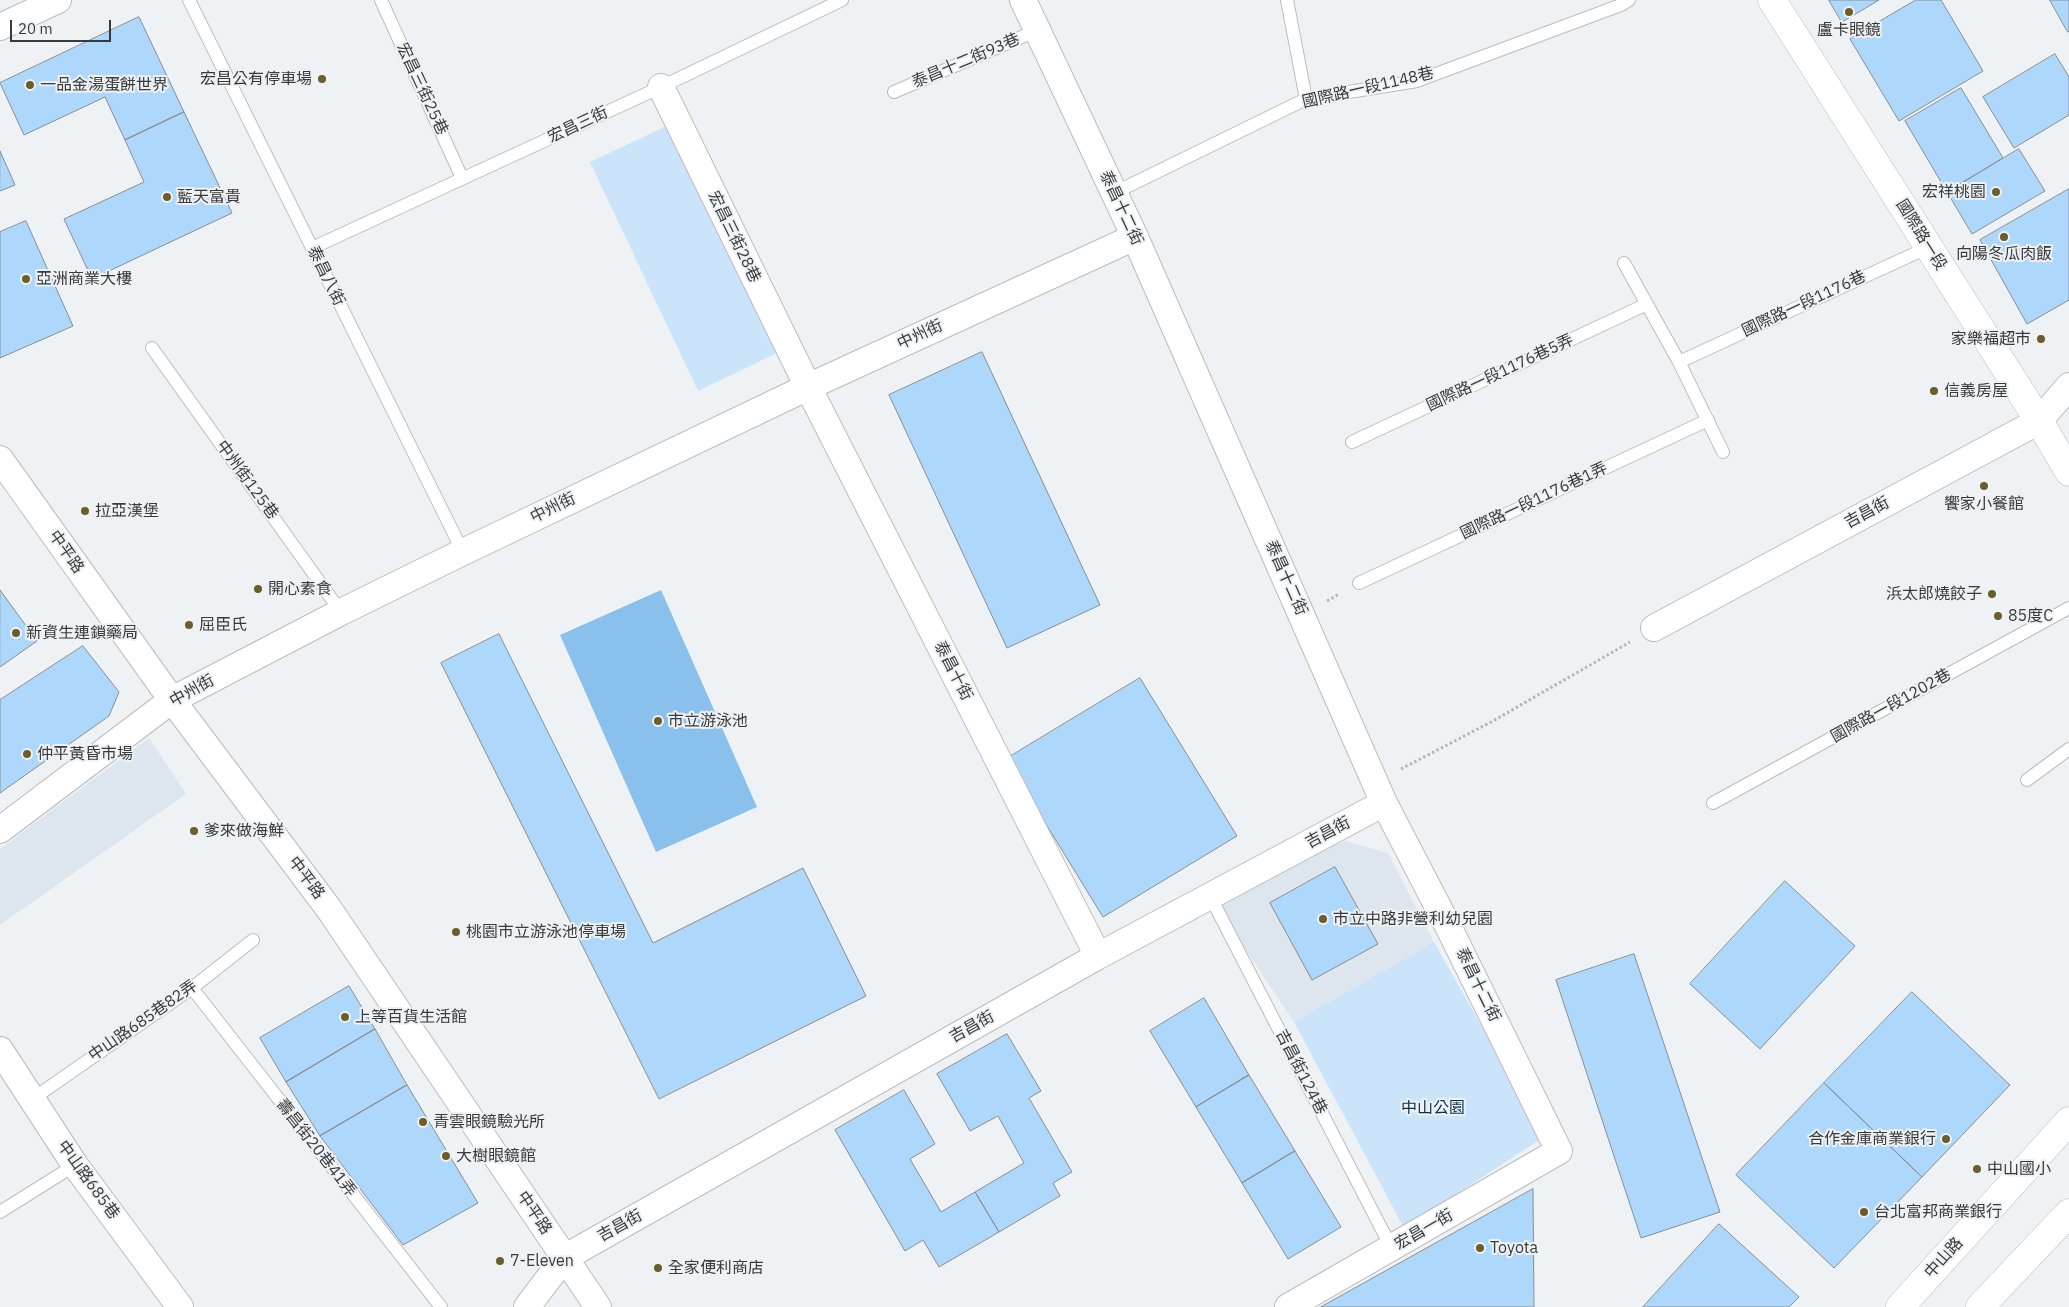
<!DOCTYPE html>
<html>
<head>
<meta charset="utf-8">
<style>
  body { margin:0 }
  #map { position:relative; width:2069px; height:1307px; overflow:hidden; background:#eff2f5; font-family:"IBM Plex Sans",sans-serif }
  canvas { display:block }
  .scale { position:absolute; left:10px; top:20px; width:101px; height:22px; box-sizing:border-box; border:2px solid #393a3b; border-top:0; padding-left:6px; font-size:15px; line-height:18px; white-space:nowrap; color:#393a3b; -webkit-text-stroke:4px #eff2f5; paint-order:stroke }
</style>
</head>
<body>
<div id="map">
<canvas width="2069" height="1307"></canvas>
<div class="scale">20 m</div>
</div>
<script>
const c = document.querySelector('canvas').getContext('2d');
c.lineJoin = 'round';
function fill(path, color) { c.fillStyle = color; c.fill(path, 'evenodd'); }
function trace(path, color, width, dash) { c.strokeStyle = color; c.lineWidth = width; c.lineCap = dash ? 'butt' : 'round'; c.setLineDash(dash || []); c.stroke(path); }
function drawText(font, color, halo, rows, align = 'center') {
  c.font = font + ' "IBM Plex Sans","Noto Sans TC",sans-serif'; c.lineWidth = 4; c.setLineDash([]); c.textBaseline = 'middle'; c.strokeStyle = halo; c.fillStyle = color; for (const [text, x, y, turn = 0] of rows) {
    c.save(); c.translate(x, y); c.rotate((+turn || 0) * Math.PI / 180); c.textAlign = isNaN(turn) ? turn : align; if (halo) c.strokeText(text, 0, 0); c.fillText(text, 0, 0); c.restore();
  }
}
fill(new Path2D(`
  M149,738L186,794L0,925V849Z
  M1345,841L1388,853L1434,942L1294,1022L1210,896Z`), '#dde6ee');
fill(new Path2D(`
  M673,123L781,351L698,391L590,162Z
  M1434,942L1544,1137L1404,1228L1294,1022Z`), '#cbe4f9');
fill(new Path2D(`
  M661,590L757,807L656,852L560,635Z`), '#8ac0ec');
const building = new Path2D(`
  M1829,0H1879L1842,22Z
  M1916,0H1941L1983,71L1899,121L1850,39Z
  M2050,0H2069V31L2068,32Z
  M139,17L184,112L125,140L105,97L24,135L0,83Z
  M2055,54L2069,77V115L2014,148L1983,97Z
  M1961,88L2003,158L1947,192L1905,121Z
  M184,112L232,213L92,279L64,219L144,182L125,140Z
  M2019,149L2045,191L1972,234L1947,192Z
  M0,151L15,185L0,191Z
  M2069,189V300L2027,324L1980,240Z
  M26,221L73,326L0,358V232Z
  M982,352L1100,605L1007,648L889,395Z
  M0,590L37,641L0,667Z
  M499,634L653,943L803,868L866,996L659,1099L441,663Z
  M83,646L119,692L109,716L0,793V700Z
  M1140,678L1237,836L1103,917L1006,759Z
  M1335,867L1378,944L1312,980L1270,903Z
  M1785,881L1855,946L1760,1049L1690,984Z
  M1634,954L1720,1212L1641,1238L1556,980Z
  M349,986L375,1029L286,1082L260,1038Z
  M1912,992L2010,1085L1922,1177L1824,1083Z
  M1204,998L1249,1075L1196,1107L1150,1031Z
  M375,1029L407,1085L320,1136L286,1082Z
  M1007,1034L1041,1091L1029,1098L1072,1172L1053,1183L1060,1196L999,1232L975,1192L1024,1163L998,1116L970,1131L937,1074Z
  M1249,1075L1295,1151L1242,1183L1196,1107Z
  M1824,1083L1922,1177L1834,1268L1736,1175Z
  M407,1085L478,1203L403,1245L320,1136Z
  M904,1090L935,1144L910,1159L941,1212L975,1192L999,1232L939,1267L923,1240L905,1251L835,1130Z
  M1295,1151L1341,1227L1288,1259L1242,1183Z
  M1533,1189L1534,1307H1321Z
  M1719,1224L1799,1297L1789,1307H1643Z`);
fill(building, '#add8fb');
trace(building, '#8a8d8f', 1);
const lane = new Path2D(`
  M189,0L463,552
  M381,0L462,178
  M1287,0L1306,99
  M894,92L1038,30
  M1114,193L1306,99L1417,81L1621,5L1629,0
  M312,248L661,87L842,0
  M1624,263L1679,362L1723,452
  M152,348L341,612
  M1679,362L1929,247
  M1352,442L1647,304
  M1359,583L1708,420
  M2027,780L2069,749
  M1713,803L2069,608
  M1210,896L1392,1249
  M192,988L441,1307
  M31,1100L192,988L253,940
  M0,1212L75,1165`);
const street = new Path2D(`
  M1023,0L1135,237L1384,803L1450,930L1559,1151L1288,1307
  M0,27L58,0
  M661,87L808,387L1098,956
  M0,459L172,700L329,909L598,1307
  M1654,628L2039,421L2069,386
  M0,830L172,700L341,612L463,552L808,387L1135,237
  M0,1050L75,1165L180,1307
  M527,1307L564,1258L1098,956L1384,803`);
const secondary = new Path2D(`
  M1772,0L2039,421L2069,472`);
const primary = new Path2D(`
  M1900,1307L2069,1121
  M1980,1307L2069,1213`);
trace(lane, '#b9bcbf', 14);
trace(street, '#b9bcbf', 28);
trace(secondary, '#b9bcbf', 29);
trace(primary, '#b9bcbf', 29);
trace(new Path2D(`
  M1327,601L1339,594
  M1401,769L1493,721L1630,642`), '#b5b8ba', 3, [2.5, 2.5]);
trace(lane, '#fff', 12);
trace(street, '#fff', 26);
trace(secondary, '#fff', 28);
trace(primary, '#fff', 28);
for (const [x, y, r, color] of [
  [1849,12,5,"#6c5d2b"],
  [322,79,5,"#6c5d2b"],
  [30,85,5,"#6c5d2b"],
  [1996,192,5,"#6c5d2b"],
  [167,197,5,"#6c5d2b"],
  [2004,237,5,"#6c5d2b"],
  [26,279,5,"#6c5d2b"],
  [2041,339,5,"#6c5d2b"],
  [1934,391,5,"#6c5d2b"],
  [1984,486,5,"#6c5d2b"],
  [85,511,5,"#6c5d2b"],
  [258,589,5,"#6c5d2b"],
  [1992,594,5,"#6c5d2b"],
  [1998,616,5,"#6c5d2b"],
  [189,625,5,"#6c5d2b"],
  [16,633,5,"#6c5d2b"],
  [658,721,5,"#6c5d2b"],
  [27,754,5,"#6c5d2b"],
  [194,831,5,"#6c5d2b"],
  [1323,919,5,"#6c5d2b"],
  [456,932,5,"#6c5d2b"],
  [345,1017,5,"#6c5d2b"],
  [423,1122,5,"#6c5d2b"],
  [1946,1139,5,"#6c5d2b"],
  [446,1156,5,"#6c5d2b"],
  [1977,1169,5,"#6c5d2b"],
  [1864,1212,5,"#6c5d2b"],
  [1480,1248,5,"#6c5d2b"],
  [500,1261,5,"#6c5d2b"],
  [658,1268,5,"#6c5d2b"]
]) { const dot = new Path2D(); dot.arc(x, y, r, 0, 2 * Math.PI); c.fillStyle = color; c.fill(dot); trace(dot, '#eff2f5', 2); }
drawText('16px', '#393a3b', '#eff2f5', [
  ["盧卡眼鏡",1849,30,"center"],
  ["宏昌公有停車場",312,79,"right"],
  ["一品金湯蛋餅世界",40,85],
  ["宏祥桃園",1986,192,"right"],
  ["藍天富貴",177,197],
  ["向陽冬瓜肉飯",2004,254,"center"],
  ["亞洲商業大樓",36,279],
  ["家樂福超市",2031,339,"right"],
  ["信義房屋",1944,391],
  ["饗家小餐館",1984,504,"center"],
  ["拉亞漢堡",95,511],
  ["開心素食",268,589],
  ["浜太郎燒餃子",1982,594,"right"],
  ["85度C",2008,616],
  ["屈臣氏",199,625],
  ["新資生連鎖藥局",26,633],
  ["市立游泳池",668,721],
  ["仲平黃昏市場",37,754],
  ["爹來做海鮮",204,831],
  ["市立中路非營利幼兒園",1333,919],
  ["桃園市立游泳池停車場",466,932],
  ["上等百貨生活館",355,1017],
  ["青雲眼鏡驗光所",433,1122],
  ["合作金庫商業銀行",1936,1139,"right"],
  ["大樹眼鏡館",456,1156],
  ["中山國小",1987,1169],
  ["台北富邦商業銀行",1874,1212],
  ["Toyota",1490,1248],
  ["7-Eleven",510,1261],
  ["全家便利商店",668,1268]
], 'left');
drawText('16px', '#393a3b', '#eff2f5', [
  ["泰昌十二街93巷",966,61,-23],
  ["國際路一段1148巷",1368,88,-13],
  ["宏昌三街25巷",422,89,65],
  ["宏昌三街",578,125,-25],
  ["泰昌十二街",1121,208,65],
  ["國際路一段",1921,235,58],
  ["宏昌三街28巷",734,237,64],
  ["泰昌八街",326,276,64],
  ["國際路一段1176巷",1804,304,-25],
  ["中州街",920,335,-25],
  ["國際路一段1176巷5弄",1500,373,-25],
  ["中州街125巷",247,480,54],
  ["國際路一段1176巷1弄",1534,501,-25],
  ["中州街",553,508,-26],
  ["吉昌街",1867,513,-28],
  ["中平路",66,552,55],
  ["泰昌十二街",1286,578,66],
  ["泰昌十街",953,671,63],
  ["中州街",192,691,-29],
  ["國際路一段1202巷",1891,706,-29],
  ["吉昌街",1328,833,-28],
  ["中平路",306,878,53],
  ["泰昌十二街",1478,985,64],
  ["中山路685巷82弄",143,1021,-35],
  ["吉昌街",972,1027,-29],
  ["吉昌街124巷",1301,1072,63],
  ["壽昌街20巷41弄",316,1148,52],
  ["中山路685巷",88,1180,54],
  ["中平路",534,1213,56],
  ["吉昌街",620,1226,-29],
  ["宏昌一街",1424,1230,-30],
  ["中山路",1944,1258,-48]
]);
drawText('16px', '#06324e', '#eff2f5', [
  ["中山公園",1433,1108]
]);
</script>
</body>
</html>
